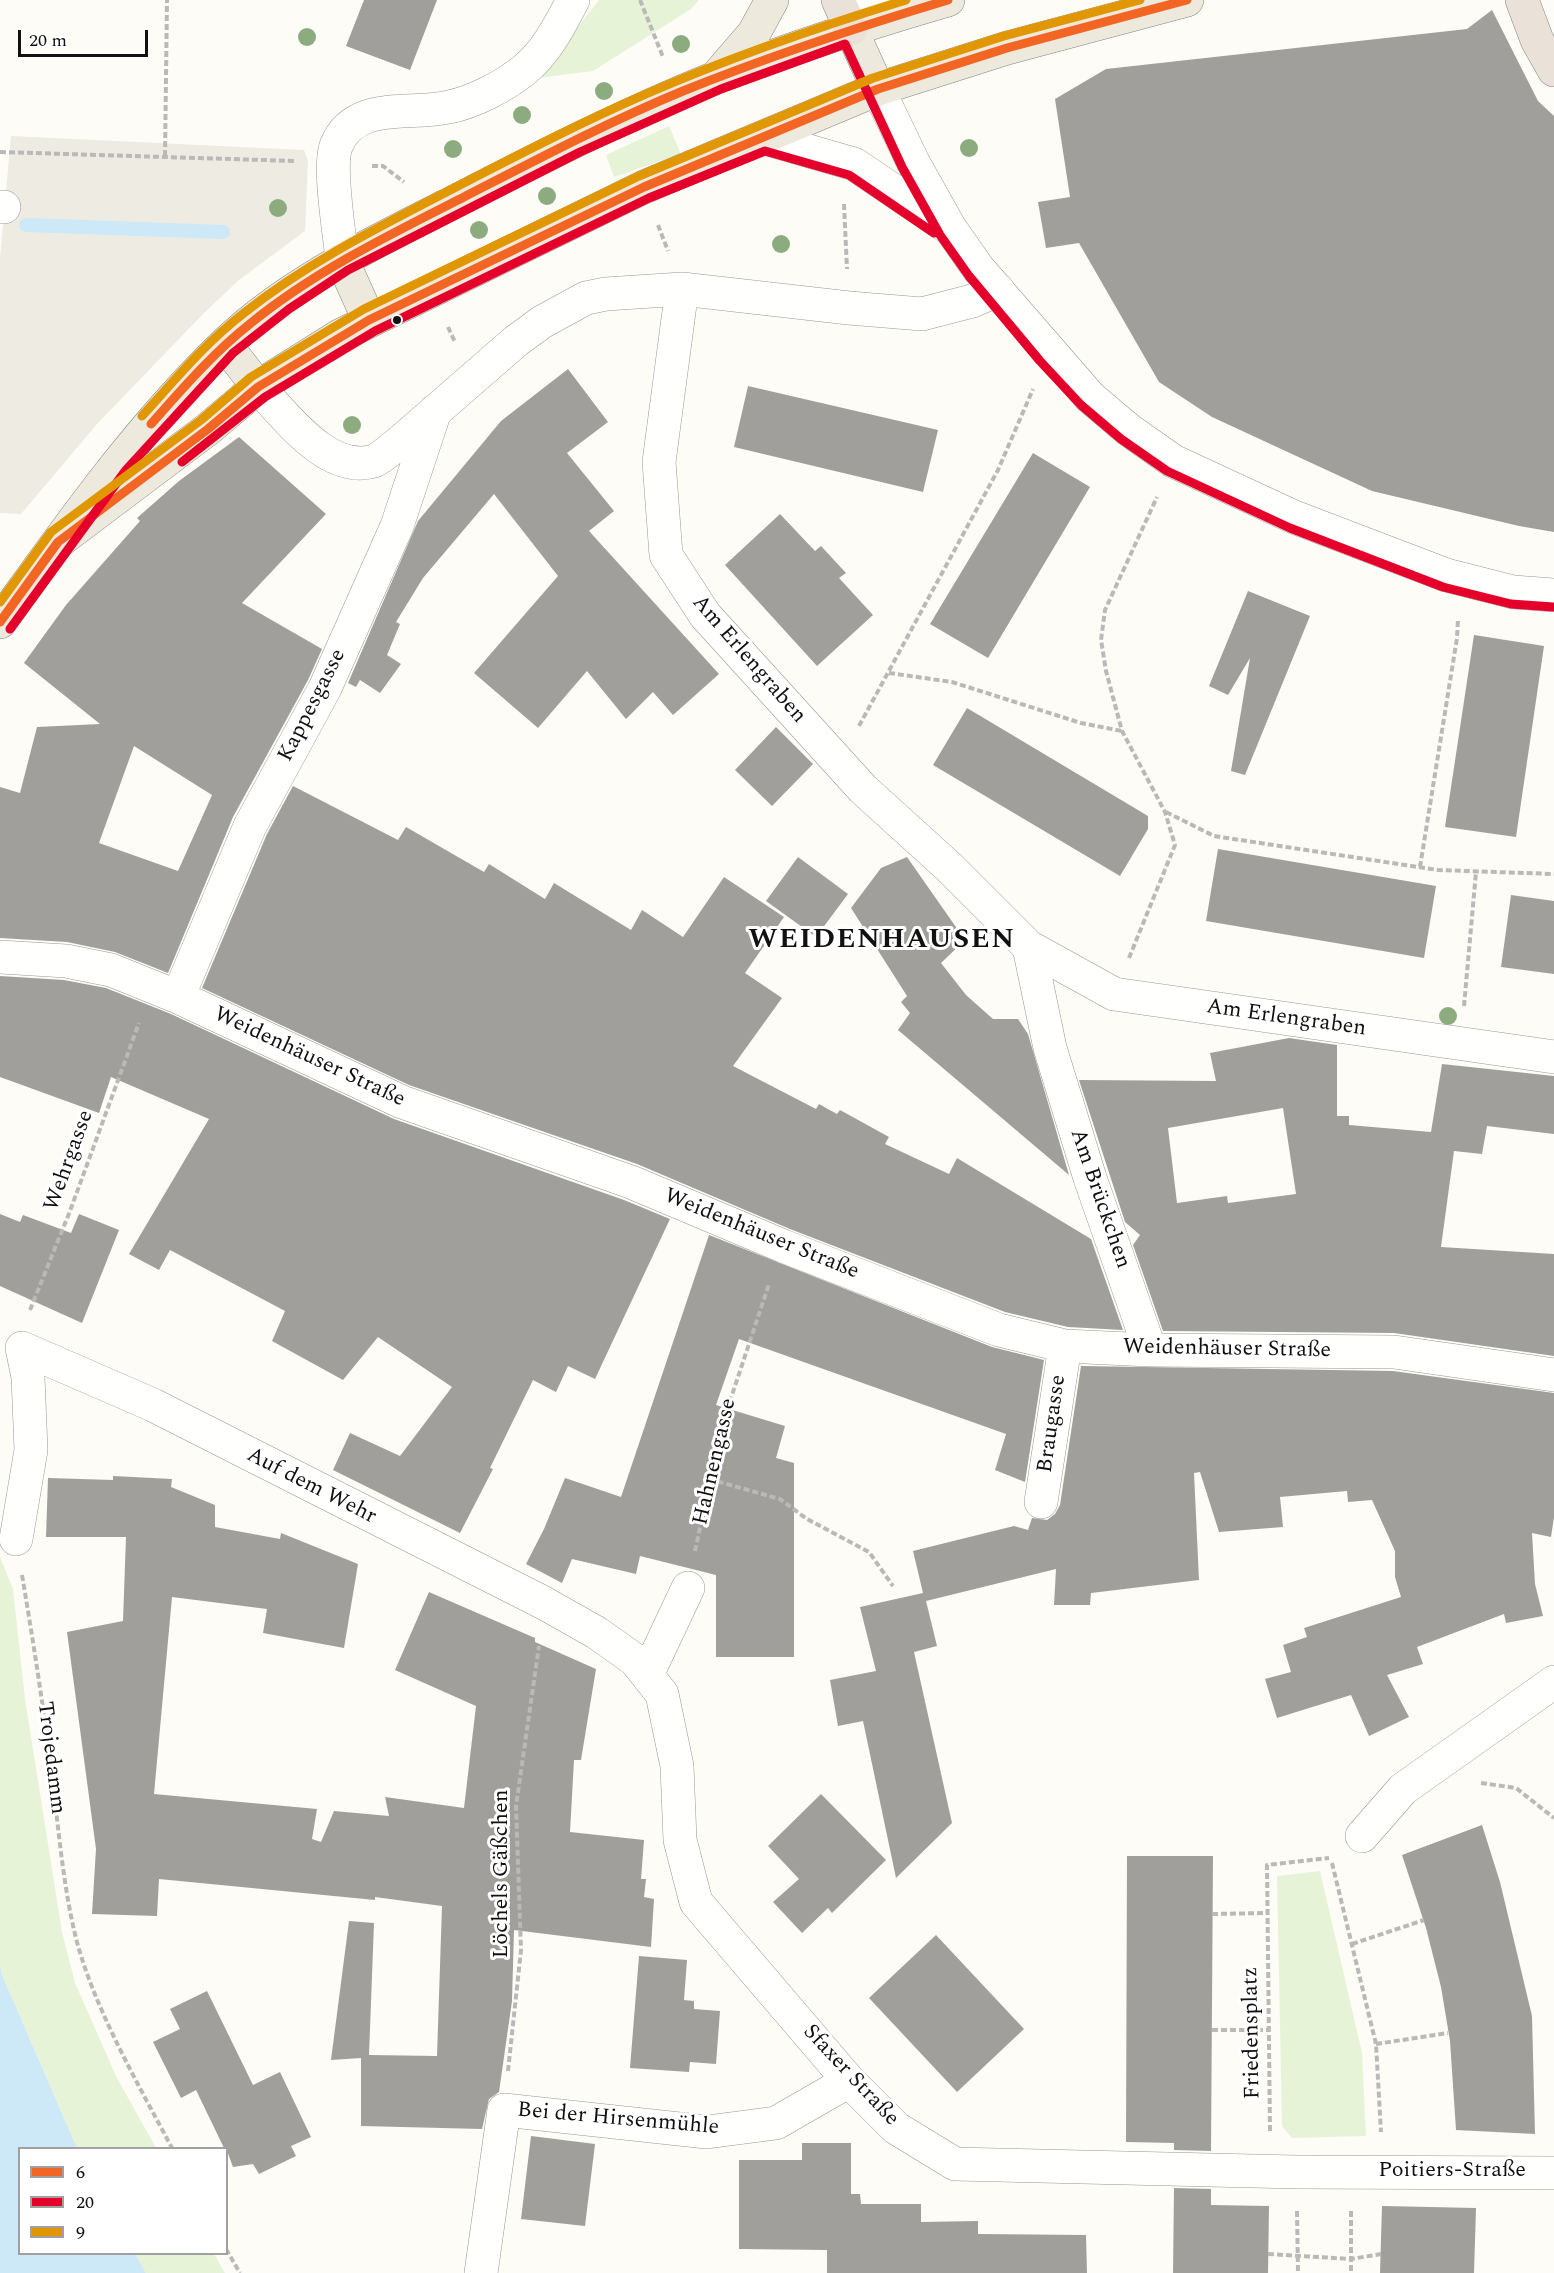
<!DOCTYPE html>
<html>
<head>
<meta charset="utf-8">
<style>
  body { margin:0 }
  #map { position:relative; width:1554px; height:2273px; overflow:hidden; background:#fdfcf7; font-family:Spectral,serif }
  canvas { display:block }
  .legend { position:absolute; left:18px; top:2147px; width:210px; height:108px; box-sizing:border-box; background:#fff; border:2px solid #a0a0a0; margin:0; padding:8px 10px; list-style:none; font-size:18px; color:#111 }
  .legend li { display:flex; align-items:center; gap:12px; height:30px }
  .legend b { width:30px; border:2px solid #a0a0a0 }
  .scale { position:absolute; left:18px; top:30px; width:130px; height:27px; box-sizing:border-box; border:3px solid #111; border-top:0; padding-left:8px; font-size:18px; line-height:21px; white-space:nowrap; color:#111; -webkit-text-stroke:4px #fff; paint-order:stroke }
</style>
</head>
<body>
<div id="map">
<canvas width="1554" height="2273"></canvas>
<ul class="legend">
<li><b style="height:8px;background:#f26522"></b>6</li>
<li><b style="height:8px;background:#e4002b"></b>20</li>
<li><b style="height:8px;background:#e09702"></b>9</li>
</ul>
<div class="scale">20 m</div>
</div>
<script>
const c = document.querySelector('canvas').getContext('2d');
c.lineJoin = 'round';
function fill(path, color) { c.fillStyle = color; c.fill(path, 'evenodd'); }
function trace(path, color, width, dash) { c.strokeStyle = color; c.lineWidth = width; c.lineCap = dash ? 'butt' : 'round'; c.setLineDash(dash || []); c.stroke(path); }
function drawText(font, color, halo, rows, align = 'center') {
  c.font = font + ' Spectral,serif'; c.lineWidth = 6; c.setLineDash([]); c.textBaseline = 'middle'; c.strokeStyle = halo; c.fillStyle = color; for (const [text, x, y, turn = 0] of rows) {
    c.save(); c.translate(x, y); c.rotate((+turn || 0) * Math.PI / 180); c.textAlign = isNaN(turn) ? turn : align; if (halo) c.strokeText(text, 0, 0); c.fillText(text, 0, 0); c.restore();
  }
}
fill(new Path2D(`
  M599,0H699L691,9L593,71L538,78Z
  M669,126L681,154L614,177L606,155Z
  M0,1557L13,1589L25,1699L62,1932L75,1983L116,2076L156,2148H77L2,1975L0,1964Z
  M1320,1871L1362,2053L1366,2136L1292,2138L1282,2126L1277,1876Z
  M135,2254H214L225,2273H146Z`), '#e7f3d7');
fill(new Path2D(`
  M11,136L304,150L308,161L305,231L239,280L204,313L97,424L21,514L0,513V258Z`), '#edebe2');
fill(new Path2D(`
  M0,1964L2,1975L77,2148H20V2254H135L146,2273H0Z`), '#cde8f7');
trace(new Path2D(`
  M26,225L223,232`), '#cde8f7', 14);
fill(new Path2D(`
  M364,0H437L410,70L346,46Z
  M1492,10L1538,101L1554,116V532L1519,526L1372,491L1212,417L1159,382L1079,243L1046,248L1038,202L1070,197L1055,99L1106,69L1467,29Z
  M568,369L608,422L567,453L614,511L589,531L719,674L673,715L653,692L626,719L587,671L538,728L474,673L558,576L494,494L423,578L396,622L400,624L387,655L401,664L380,693L360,680L356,687L348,683L418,521L501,421Z
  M748,386L938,430L923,492L734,447Z
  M239,437L326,514L242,603L322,649L308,680L233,817L168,973L115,952L67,942L0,938V787L20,793L37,727L100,724L24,663L66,605L140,521L137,518L179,481ZM134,746L212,795L178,871L99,843Z
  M1033,453L1090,487L988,658L930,624Z
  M780,514L815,551L821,546L846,573L839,578L873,615L817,666L725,565Z
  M1248,591L1310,616L1245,775L1231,771L1250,658L1228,695L1209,686Z
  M1474,635L1544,646L1516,837L1445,827Z
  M967,708L1148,816V829L1120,876L933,765Z
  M776,727L813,764L772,806L735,770Z
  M293,786L398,840L406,827L484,872L489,864L545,899L554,883L631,930L642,910L683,937L724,877L784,917L745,973L782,998L733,1066L816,1109L819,1104L837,1114L840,1110L889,1137L885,1144L949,1174L957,1158L1091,1239L1123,1330L1068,1327L1005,1312L790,1229L637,1164L409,1085L202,988L267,834Z
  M1218,849L1436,886L1424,958L1206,921Z
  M798,857L848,894L816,937L766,901Z
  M907,857L965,940L941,963L966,995L993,1019H1018L1028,1034L1069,1175L898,1030L910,1013L901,1002L907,996L851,908L881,868Z
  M1511,895L1554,901V974L1501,967Z
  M0,976L64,980L106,988L171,1014L394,1119L624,1200L670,1219L595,1379L568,1366L556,1392L533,1380L490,1468L493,1469L460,1533L333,1470L350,1433L400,1456L452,1387L378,1337L343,1380L272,1341L285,1311L170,1250L159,1270L129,1254L209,1119L111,1077L99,1113L0,1077Z
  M1289,1038L1337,1045V1116H1349V1125L1431,1132L1442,1064L1554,1076V1134L1487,1126L1482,1154L1454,1151L1441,1247L1554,1254V1356L1394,1333L1163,1331L1133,1245L1140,1235L1125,1222L1079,1080L1216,1081L1210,1053ZM1283,1108L1296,1194L1228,1203L1227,1196L1177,1203L1168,1128Z
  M0,1214L20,1222L23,1215L71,1233L79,1214L119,1230L82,1323L0,1286Z
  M709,1235L992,1347L1044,1360L1025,1482L995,1470L1006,1434L739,1339L716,1405L785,1426L776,1458L794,1463V1657H716V1575L640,1556L636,1574L572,1559L562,1583L526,1564L544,1529L565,1478L621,1497Z
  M1081,1366L1393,1371L1554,1393V1517L1551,1537L1532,1533L1535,1584L1543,1616L1506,1623L1504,1614L1417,1647L1423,1664L1387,1675L1409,1717L1369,1736L1351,1695L1277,1718L1265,1679L1291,1672L1283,1645L1307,1637L1304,1628L1401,1597L1395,1577V1551L1372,1500L1348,1502L1347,1491L1280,1497L1283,1527L1219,1532L1200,1472L1194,1473L1199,1580L1091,1593L1090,1605H1054L1056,1569L926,1601L937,1646L914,1652L952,1823L896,1878L863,1721L838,1726L830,1680L876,1671L860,1607L923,1593L913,1551L1014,1526L1028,1530L1032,1518L1047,1520L1055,1514L1060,1505Z
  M113,1476L172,1479L171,1487L215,1505V1527L280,1539L281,1533L358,1564L344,1648L263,1633L267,1609L172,1597L154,1794L317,1809L312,1839L321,1842L334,1811L389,1816L385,1797L464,1808L476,1706L395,1670L429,1592L535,1638V1642L596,1669L581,1760H574L570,1832L644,1840L641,1879H646L644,1897L654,1899L651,1947L514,1930L512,2001L499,2092L489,2099L482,2129L361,2126V2058L331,2060L349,1921L374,1923L369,2055L437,2056L442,1906L375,1897V1900L159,1879L157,1916L92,1914L96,1849L67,1632L123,1621L126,1537H46L48,1478L113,1480Z
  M821,1794L886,1860L832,1913L828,1908L802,1933L773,1902L799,1879L768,1846Z
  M1482,1825L1500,1882L1532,2016L1535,2134L1456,2130L1450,2041L1441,1987L1426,1928L1402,1855Z
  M1127,1856H1213L1211,2151L1174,2150V2143L1126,2142Z
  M936,1935L1024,2029L957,2092L869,1998Z
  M639,1956L687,1960L684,2000L694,2001V2009L720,2011L716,2064L690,2062L689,2072L630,2068Z
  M207,1991L253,2085L280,2072L311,2137L291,2146L296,2156L259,2174L253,2164L233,2167L226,2148H224L196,2090L181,2098L153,2042L180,2029L170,2009Z
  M531,2136L595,2144L585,2226L521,2219Z
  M802,2143H851V2194H860L861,2204H921V2222L978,2221V2234L1086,2235L1087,2273H827V2250L739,2249V2160H802Z
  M1174,2188L1211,2189V2205L1269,2206L1268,2273H1173Z
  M1382,2206L1476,2208L1474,2273H1380Z`), '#a19f9c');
const minor = new Path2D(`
  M851,29L877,0
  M878,89L913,162L950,228L978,268L1090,397L1129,430L1173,461L1294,517L1446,575L1513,592L1554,595
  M764,138L854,164L946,226
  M0,207H4
  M342,260C340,235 328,168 336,146C354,100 410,116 449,107C474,102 504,86 523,71C546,53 560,25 573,0
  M682,289L659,462L666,555L705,615L863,789L949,867L1029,947L1114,994L1554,1057
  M258,387C286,416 328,475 374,461C383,457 392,448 400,442L516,341L542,322L586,298L606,294L682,289L849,308L922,314L972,301L998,290
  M1029,947L1050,1048L1090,1178L1150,1350
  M0,957L66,961L111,970L178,997L402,1102L631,1182L783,1246L999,1330L1065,1346L1150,1350L1394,1352L1554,1375
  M178,997L250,826L325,688L397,526L435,411
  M22,1348L153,1405L544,1603L597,1633L635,1660L662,1694L677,1766L680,1840L696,1902L849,2081L896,2128L955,2164L1296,2172L1554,2173
  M1041,1502L1065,1346
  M16,1539L31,1450L28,1377L22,1348
  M647,1675L688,1588
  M1362,1836L1403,1789L1554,1682
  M481,2273L504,2110L707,2132L776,2123L849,2081`);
const major = new Path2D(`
  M851,29L878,89
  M717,76L754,33L772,0
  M342,260L369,320
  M225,344L258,387
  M58,542L208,429L258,387L341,335L644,187L878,89L1007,48L1187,0
  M0,622C69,526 138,428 224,345C286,285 369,245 446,206C534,161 623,115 715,78C791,48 869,23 948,0`);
const highway = new Path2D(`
  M838,0L851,29
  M1522,0L1537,40L1554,70`);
trace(minor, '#979795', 34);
trace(major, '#858482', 34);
trace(highway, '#858482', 34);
trace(new Path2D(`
  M640,0L663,57
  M0,152L296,161
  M165,156L167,0
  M372,166H383L404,182
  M844,204L847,269
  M658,225L668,251
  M448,327L455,342
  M889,673L952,682L1081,723L1122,731
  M859,726L998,470L1033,389
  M1166,812L1214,836L1438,870L1554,874
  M1420,867L1457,638L1458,619
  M1129,958L1175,845L1165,812L1122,731L1106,671L1101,640L1105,610L1157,497
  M1464,1006L1476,872
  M30,1310L70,1211L139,1023
  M709,1479L780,1499L807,1519L869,1552L893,1586
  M695,1551L723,1422L769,1284
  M22,1575C33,1640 43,1704 51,1768C58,1822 62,1877 74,1930C90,2001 138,2084 172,2148
  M1481,1783L1516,1788L1554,1818
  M1332,1863L1376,2044L1381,2132
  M1212,1914L1268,1913
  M1352,1944L1424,1920
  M1212,2030H1269
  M1376,2044L1448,2033
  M508,2071L521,1950L516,1806L539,1646
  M1270,2131L1267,1865L1329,1858
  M1297,2211L1298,2273
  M1351,2211V2273
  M226,2249L240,2273
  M1268,2254L1351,2259L1381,2254`), '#b9b9b8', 4, [6, 3]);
trace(minor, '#fffffe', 33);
trace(major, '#ede9dc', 33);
trace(highway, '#eae1d8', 33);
trace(new Path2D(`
  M151,424C183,388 213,353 251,323C315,271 391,234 464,197C536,160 608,122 683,91C770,56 858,27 948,0
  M0,622L58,542L208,429L258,387L369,320L644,187L878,89L1007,48L1187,0`), '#f26522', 9);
trace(new Path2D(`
  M182,462L265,397L375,331L649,198L765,151L849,175L934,233
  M10,629L126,470L233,353L289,309L348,270L580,152L721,89L845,44L902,167L940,235L969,276L1040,361L1081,405L1121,439L1167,471L1290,528L1443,587L1511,604L1553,607`), '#e4002b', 9);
trace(new Path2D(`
  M142,416C175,380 205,343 244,313C309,261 385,224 458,186C520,154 582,122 646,94C731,57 818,27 906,0
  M0,602L51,532L201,420L251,377L364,309L639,176L873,78L1004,36L1140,0`), '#e09702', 9);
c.fillStyle = '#8cac80';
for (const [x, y] of [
  [307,37],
  [681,44],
  [604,91],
  [522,115],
  [969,148],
  [453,149],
  [547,196],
  [278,208],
  [479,230],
  [781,244],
  [352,425],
  [1448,1016]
]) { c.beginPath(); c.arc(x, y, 9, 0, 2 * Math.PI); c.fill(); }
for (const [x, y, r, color] of [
  [397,320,5,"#111"]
]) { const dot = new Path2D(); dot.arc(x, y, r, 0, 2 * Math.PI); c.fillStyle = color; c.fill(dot); trace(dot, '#fff', 2); }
drawText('22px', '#111', '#fff', [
  ["Am Erlengraben",748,660,49],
  ["Kappesgasse",313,706,-63],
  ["Am Erlengraben",1286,1019,8],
  ["Weidenhäuser Straße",309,1058,25],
  ["Wehrgasse",70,1161,-70],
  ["Am Brückchen",1099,1199,71],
  ["Weidenhäuser Straße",761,1235,22],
  ["Weidenhäuser Straße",1227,1350,1],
  ["Braugasse",1053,1424,-82],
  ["Hahnengasse",716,1462,-77],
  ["Auf dem Wehr",311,1487,27],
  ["Trojedamm",50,1758,83],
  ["Löchels Gäßchen",503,1874,-90],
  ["Friedensplatz",1253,2033,-91],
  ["Sfaxer Straße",850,2076,47],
  ["Bei der Hirsenmühle",618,2120,5],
  ["Poitiers-Straße",1452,2172]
]);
c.letterSpacing = '1.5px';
drawText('bold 28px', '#111', '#fff', [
  ["WEIDENHAUSEN",882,942]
]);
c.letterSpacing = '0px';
</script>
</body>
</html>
